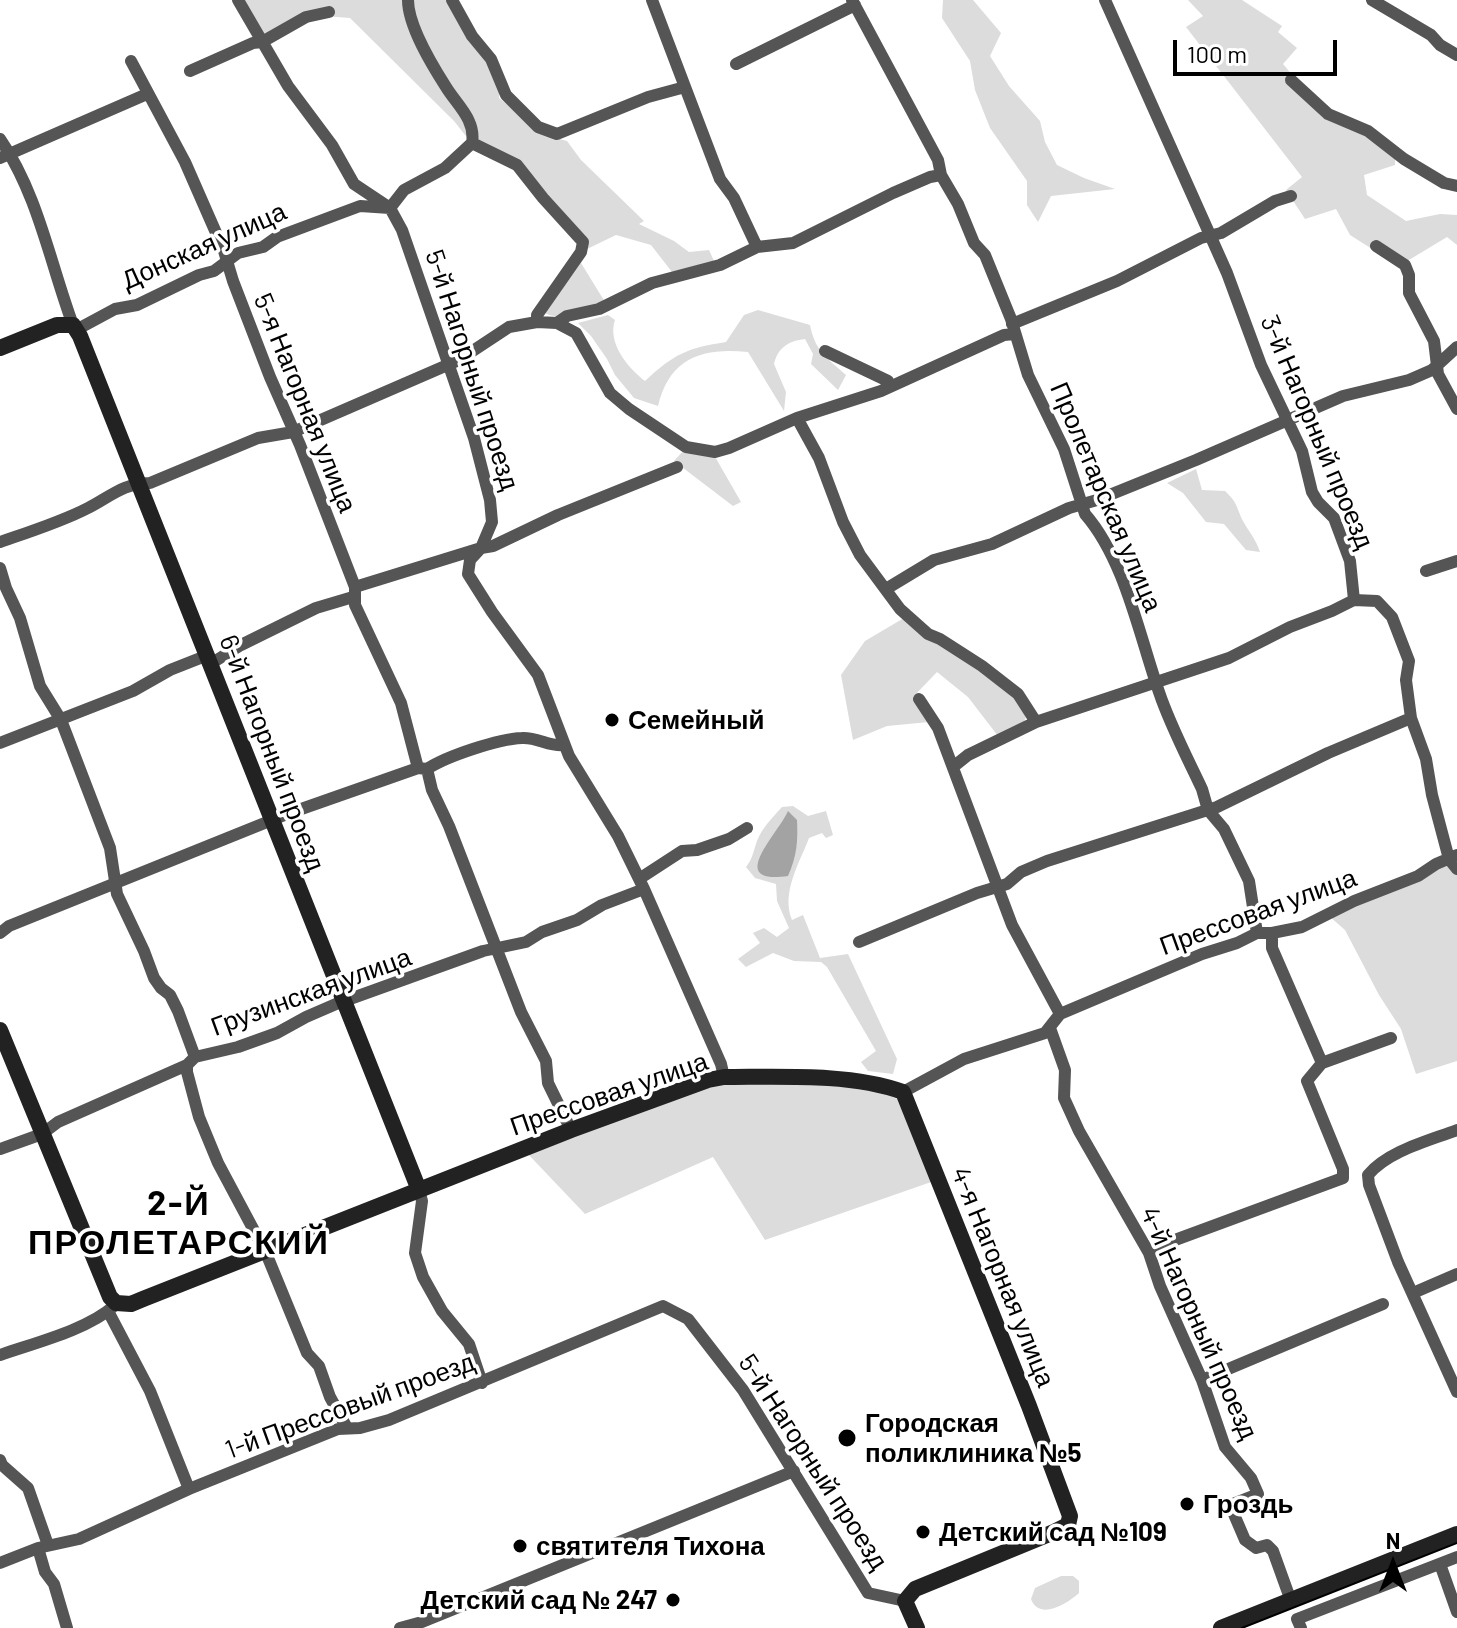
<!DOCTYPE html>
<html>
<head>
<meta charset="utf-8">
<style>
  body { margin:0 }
  #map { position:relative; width:1457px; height:1628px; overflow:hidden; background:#fff; font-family:Barlow,sans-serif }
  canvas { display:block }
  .north { position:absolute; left:1353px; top:1524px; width:80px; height:80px; -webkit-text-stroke:6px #fff; paint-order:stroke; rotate:0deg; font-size:22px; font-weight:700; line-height:32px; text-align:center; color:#000 }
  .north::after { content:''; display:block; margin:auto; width:28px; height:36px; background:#000; clip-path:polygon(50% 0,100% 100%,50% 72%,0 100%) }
  .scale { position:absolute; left:1173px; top:40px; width:164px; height:36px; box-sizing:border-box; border:4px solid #000; border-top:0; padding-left:10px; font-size:24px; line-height:28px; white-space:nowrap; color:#000; -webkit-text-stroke:6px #fff; paint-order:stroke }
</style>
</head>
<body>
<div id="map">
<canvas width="1457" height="1628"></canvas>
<div class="north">N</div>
<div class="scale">100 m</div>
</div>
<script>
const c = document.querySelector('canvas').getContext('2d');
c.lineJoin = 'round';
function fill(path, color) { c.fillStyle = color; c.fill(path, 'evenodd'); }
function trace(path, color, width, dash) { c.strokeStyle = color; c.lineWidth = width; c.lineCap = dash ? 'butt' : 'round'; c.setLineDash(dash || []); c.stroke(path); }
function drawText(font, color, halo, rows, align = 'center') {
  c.font = font + ' Barlow,sans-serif'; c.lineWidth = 7; c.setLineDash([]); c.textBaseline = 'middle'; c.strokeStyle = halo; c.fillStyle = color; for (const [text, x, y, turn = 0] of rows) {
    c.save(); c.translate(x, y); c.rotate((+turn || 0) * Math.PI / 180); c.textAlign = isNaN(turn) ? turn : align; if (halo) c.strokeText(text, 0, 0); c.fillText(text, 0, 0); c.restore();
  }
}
fill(new Path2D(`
  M241,0H446L499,81V98L545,135L567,141L581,160L644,221L639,224L674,241L689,252L709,250L714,261L672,272L651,245L616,235L587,249L545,197L534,178L469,140L454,121L350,18L324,16L271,38L268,42Z
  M943,0H973L1001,33L990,56L1009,86L1040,121L1045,142L1057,165L1084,178L1115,189L1051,196L1038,222L1027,205V181L990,128L975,90L970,61L942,18Z
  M1188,0H1242L1282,26L1278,32L1297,48L1283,64L1305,90L1395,159V165L1364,175L1367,195L1406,221L1440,214L1457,215V245L1447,237L1399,266L1350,235L1336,209L1305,219L1286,190L1302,177L1186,27L1203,16Z
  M581,263L605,302C588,307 561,323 545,313Z
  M758,310L810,325C815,351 827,358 846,375L838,390L811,364L813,354L805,339C789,341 778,347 774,364L786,392L784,411L748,352C703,347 669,358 658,406L634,398L615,375L607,359L591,336L578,323L608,315L615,320C607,343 628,368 645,381C674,354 687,348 726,342L744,315Z
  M684,450L714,455L741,502L733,506L674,461Z
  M1196,469L1202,490L1225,491C1238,503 1236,507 1243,521C1249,532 1256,539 1260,552L1246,550L1224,524L1206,522L1183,493L1167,483Z
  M904,618L1015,696L1026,717L1024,722L998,736L968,697L937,672L913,697L929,722L887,726L853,740L841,675L865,641Z
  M793,806L808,816L826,811L833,835L826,838L822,833L809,838C799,864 781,893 792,920L803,915L820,958L848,954L897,1059L893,1074L868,1071L861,1062L876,1051L827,967L821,962L794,961L773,953L746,967L738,959L760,943L753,933L764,928L777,937L789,928L777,901L776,884L755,878L746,867C753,858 753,852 757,841C762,828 772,818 782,807Z
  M1444,864L1451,867L1457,875V1061L1416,1074L1401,1029L1379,995L1345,930L1329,916Z
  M727,1083C778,1083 852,1074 897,1099L934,1181L765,1240L713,1157L585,1214L526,1152L706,1086Z
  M1061,1576H1073L1079,1581V1593C1067,1604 1039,1621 1031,1599L1035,1588Z`), '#dcdcdc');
fill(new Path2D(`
  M788,811L797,820C798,841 797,856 788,876C725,885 778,834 788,811Z`), '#a3a3a3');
trace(new Path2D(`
  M238,0L288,86L332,145L354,184L390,208L402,230L474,438L490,500L492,522L481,548L470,560L468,574L492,612L538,675L569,756L618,836L644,889L721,1064L724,1077
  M408,0C408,26 432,65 446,87C457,105 476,120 472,143
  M452,0L472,36L491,59L506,95L538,127L557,134L648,97L685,87
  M652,0L720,179L734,198L757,247
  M852,0L938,160L941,175L958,204L974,243L985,255L1011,319L1028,375L1064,449L1085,514C1125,560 1139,635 1159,692C1170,725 1187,757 1202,789L1208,810L1224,829L1249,881L1257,933
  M1105,0L1227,273L1261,365L1302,451L1312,492L1318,502L1334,518L1350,561L1354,600L1377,601L1392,617L1409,661L1406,680L1411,718L1426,759L1432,795L1449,859L1457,869
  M1372,0L1431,35L1440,45L1457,55
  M131,61L185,162L224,251L233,281L270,377L300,445L355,587V605L401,703L418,768
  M736,64L855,5
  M190,71L253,43L262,42L306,17L329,12
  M1291,80L1328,114L1368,131L1404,159L1444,183L1457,186
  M0,139C38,194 50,263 73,325
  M472,143L517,165L543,198L583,242L581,252L537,315V322
  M0,158L147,94
  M1376,246L1405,265L1409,275V293L1434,341L1438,374L1457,409
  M557,323L567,316L599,309L652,283L720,265L757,247L793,243L893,193L930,177L941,175
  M1012,324L1117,281L1201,238L1221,233L1275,201L1291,196
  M76,330L115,309L137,305L199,275L214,271L238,253L263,247L277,237L360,206L390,208L404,190L445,168L472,143
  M825,351L888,381L890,387
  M797,418L819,458L843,522L860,555L900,609L928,634L940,639L982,666L1018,694L1036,722
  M0,542C29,532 61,522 88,508C110,497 123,483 150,483L258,438L293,432L459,360L509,327L537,322L557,323L576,333L610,393L629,409L686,447L715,452L729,448L797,418L881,391L1004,335L1015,334
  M0,568L6,588L20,618L40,686L61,720L110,848L117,894L144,951L154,978L161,988L170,995L178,1011L195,1057
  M1426,571L1457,561
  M355,587L481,548L493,546L558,515L677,467
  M886,589L934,560L992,544L1069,508L1097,500L1196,460L1343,396L1409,380L1432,370L1457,347
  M212,663L241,645L316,608L353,597
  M919,699L938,728L1012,925L1060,1014
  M0,743L133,691L170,670L208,655
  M953,767L968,755L1036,722L1229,658L1290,627L1332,611L1354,600
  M427,769L432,790L449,826L521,1012L546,1061L548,1083L571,1130
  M639,879L682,851L697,850L729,839L747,828
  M0,933L9,926L287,814L418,768L427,769C447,756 498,739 522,738C537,737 550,747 564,745
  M859,942L977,893L1007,884L1021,872L1047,861L1217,807L1328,753L1411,718
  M1050,1028L1065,1070L1064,1098L1079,1131L1149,1253L1160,1286L1202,1380L1225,1447L1251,1478L1258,1494L1230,1505L1245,1540L1256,1548L1267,1545L1273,1551L1291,1601
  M1322,1063L1391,1038
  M187,1065V1072L199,1117L218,1163L266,1253L307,1353L319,1366L330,1397L347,1428
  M903,1092L964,1059L1045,1033L1060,1014L1202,954L1237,943L1257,933H1272L1302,927L1354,901L1418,876L1436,864L1457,855
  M1457,1130C1428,1141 1388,1151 1368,1175L1369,1185L1398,1262L1457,1392
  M0,1149L42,1134L58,1122L187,1065L195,1057L238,1047L277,1033L306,1017L336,1004L483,951L526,942L542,932L577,920L602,905L644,889
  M419,1190L422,1201L415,1253L423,1277L442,1311L469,1344L482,1383
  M1149,1253L1156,1247L1343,1178V1169L1307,1081L1322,1063L1272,948V933
  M1413,1293L1457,1274
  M108,1311L150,1391L189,1489
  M0,1355C34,1343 87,1330 114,1306
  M1202,1380L1383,1304
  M0,1460L2,1465L28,1488L48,1545
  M38,1548L45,1572L54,1584L67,1628
  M0,1563L38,1548L79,1539L189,1489L338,1429L360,1428L389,1420L663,1306L688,1319L743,1390L868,1593L905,1601
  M1440,1564L1457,1612
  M400,1628L422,1622L794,1471
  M1301,1628L1297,1619L1457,1557`), '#555', 12);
trace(new Path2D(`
  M0,348L57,325H73L80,336L419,1190
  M0,1030L110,1297L116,1303L131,1304L143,1299L571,1130L708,1080L724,1077C780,1077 851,1073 903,1092L1029,1406L1070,1516L1068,1525L1054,1532L915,1589L905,1601L917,1628
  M1221,1628L1457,1534`), '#222', 16);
trace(new Path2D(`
  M1242,1628L1457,1543`), '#000', 2);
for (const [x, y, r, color] of [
  [612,720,8,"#000"],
  [847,1438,10,"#000"],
  [1187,1504,8,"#000"],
  [923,1532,8,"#000"],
  [520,1546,8,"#000"],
  [673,1600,8,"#000"]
]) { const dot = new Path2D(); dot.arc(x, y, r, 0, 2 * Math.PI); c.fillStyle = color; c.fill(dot); trace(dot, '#fff', 3); }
drawText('26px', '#000', '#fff', [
  ["Донская улица",204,246,-24],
  ["5-й Нагорный проезд",472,370,72],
  ["5-я Нагорная улица",305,403,68],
  ["3-й Нагорный проезд",1317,432,67],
  ["Пролетарская улица",1106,497,67],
  ["6-й Нагорный проезд",272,753,69],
  ["Прессовая улица",1258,912,-20],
  ["Грузинская улица",311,992,-20],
  ["Прессовая улица",609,1094,-19],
  ["4-я Нагорная улица",1003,1277,68],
  ["4-й Нагорный проезд",1199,1323,66],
  ["1-й Прессовый проезд",350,1406,-20],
  ["5-й Нагорный проезд",813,1462,57]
]);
drawText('bold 26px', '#000', '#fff', [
  ["Семейный",628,720],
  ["Городская",865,1423],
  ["поликлиника №5",865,1453],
  ["Гроздь",1203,1504],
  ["Детский сад №109",939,1532],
  ["святителя Тихона",536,1546],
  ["Детский сад № 247",657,1600,"right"]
], 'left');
c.letterSpacing = '2px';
drawText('bold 34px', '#000', '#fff', [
  ["2-Й",179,1204],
  ["ПРОЛЕТАРСКИЙ",179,1243]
]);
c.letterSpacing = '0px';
</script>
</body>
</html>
